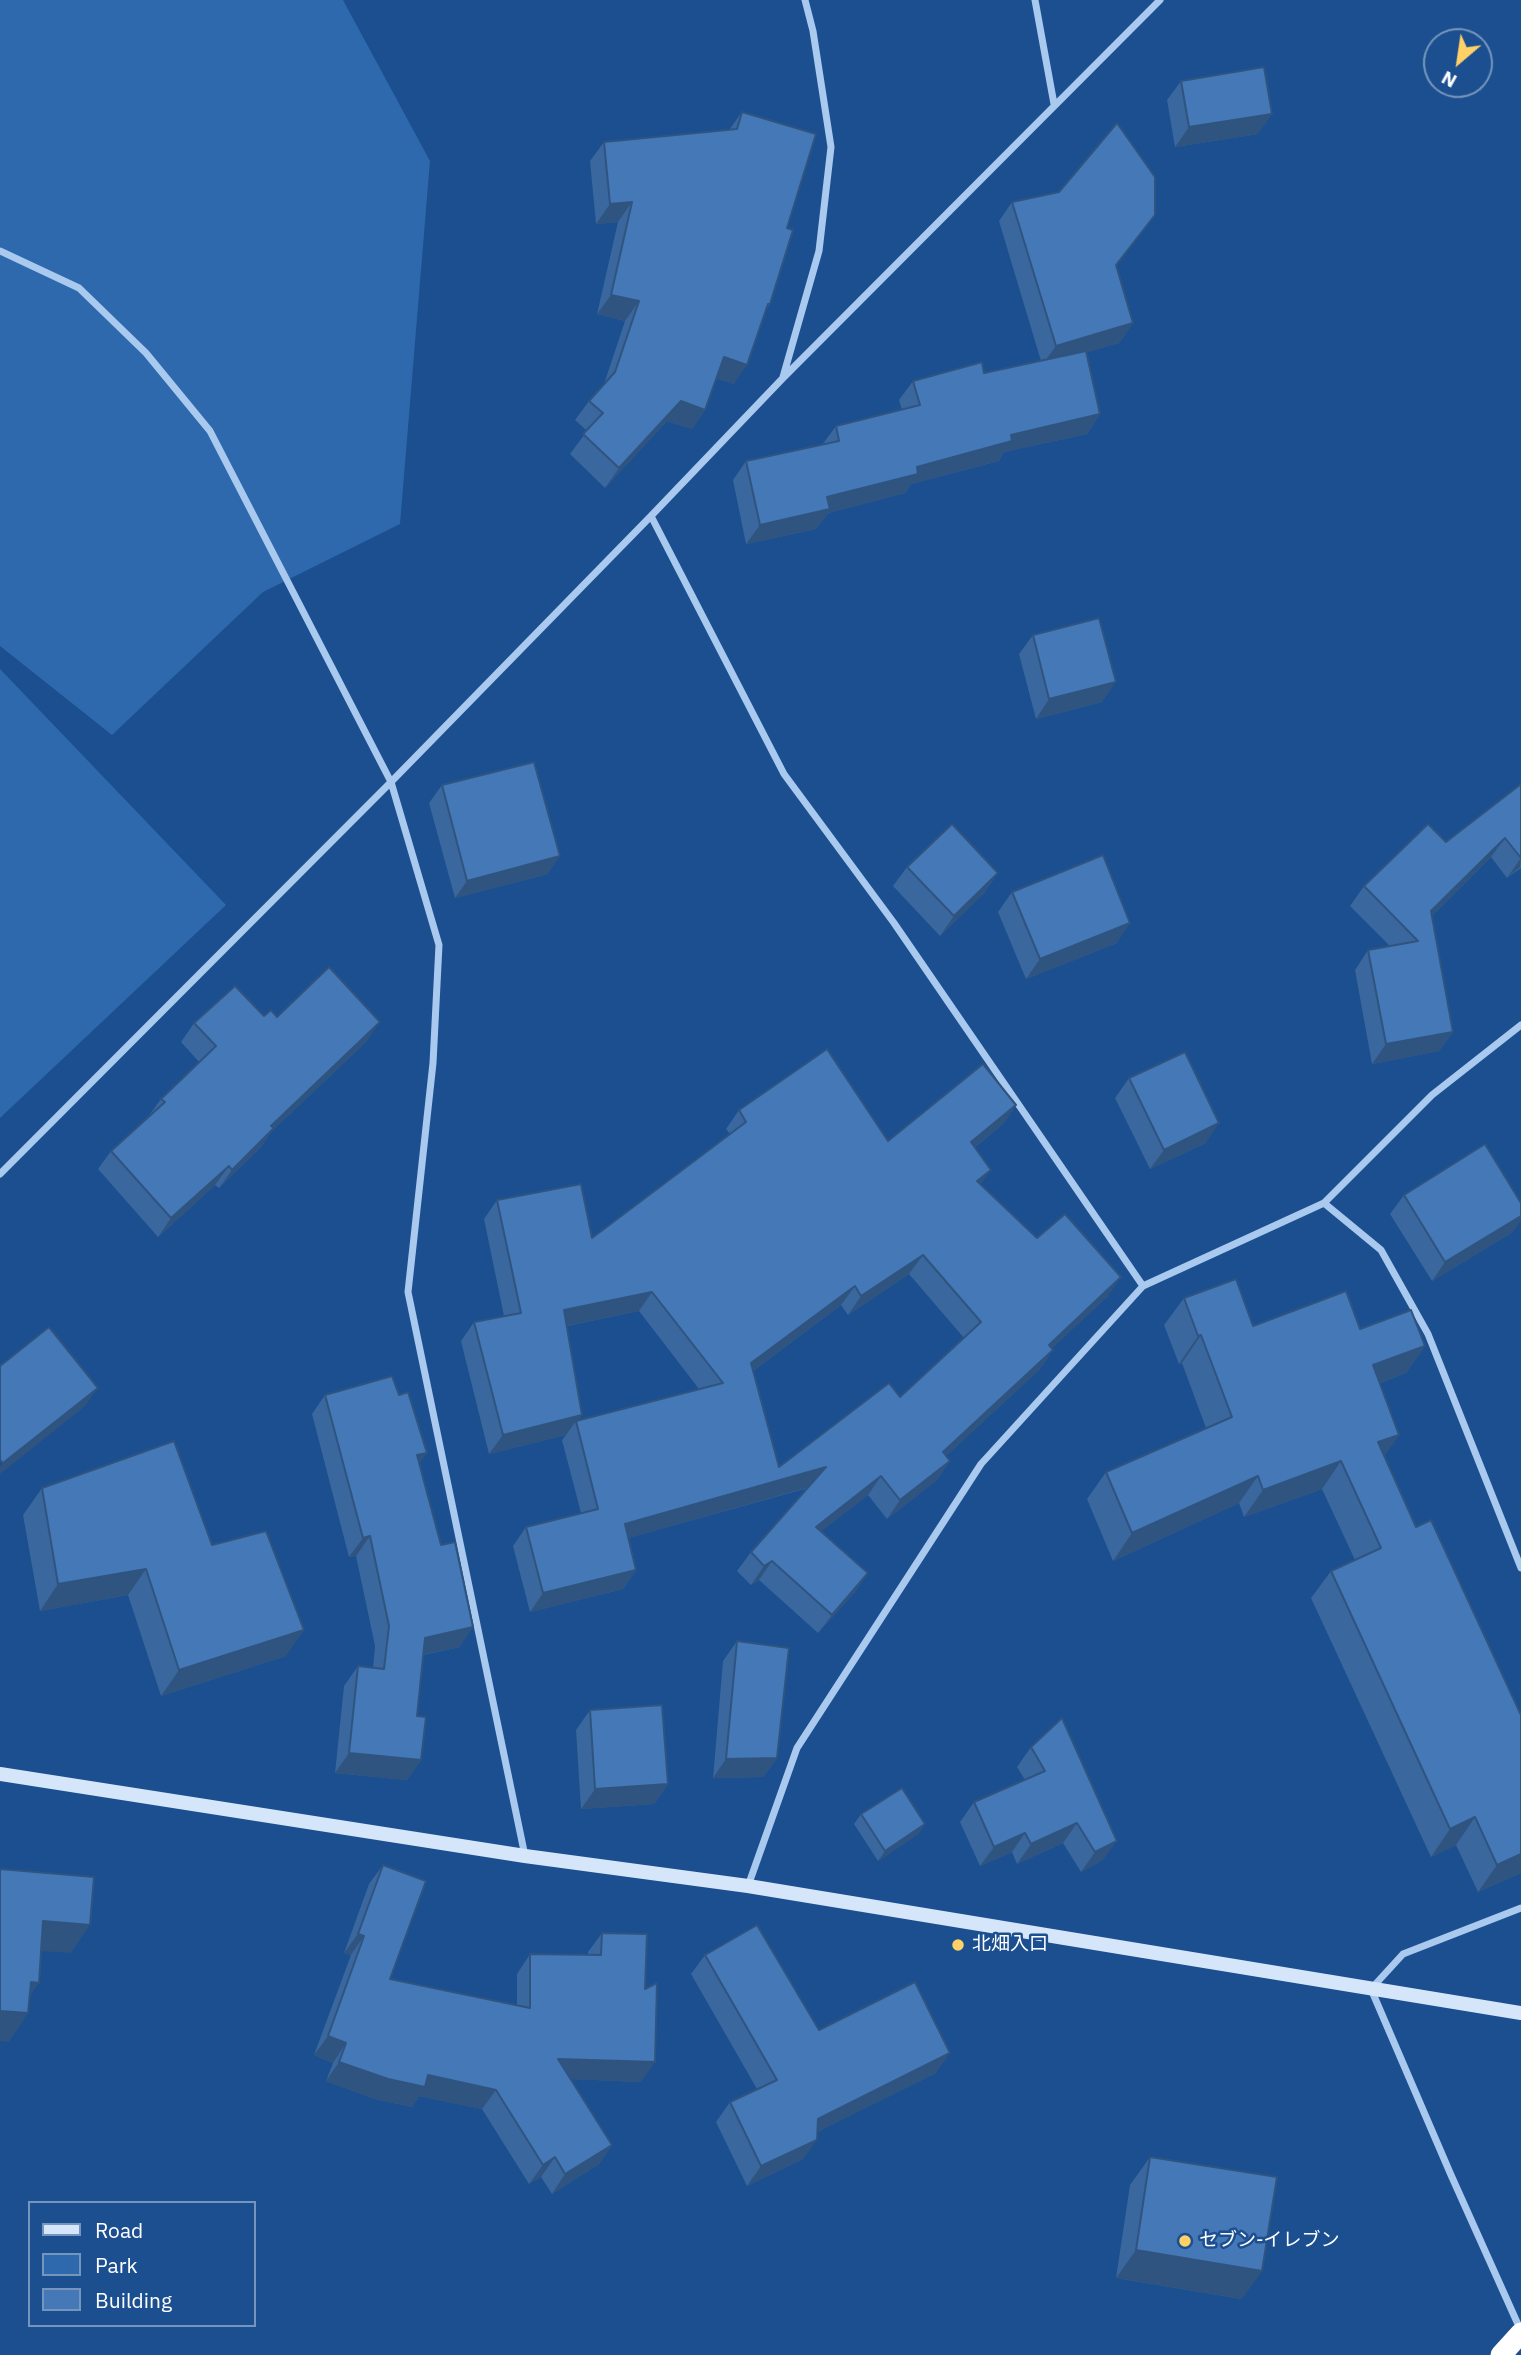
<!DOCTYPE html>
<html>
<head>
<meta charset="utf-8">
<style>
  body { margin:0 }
  #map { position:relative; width:1521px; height:2355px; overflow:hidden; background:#1b4f8f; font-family:"IBM Plex Sans",sans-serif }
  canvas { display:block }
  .legend { position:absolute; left:28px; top:2201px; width:228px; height:126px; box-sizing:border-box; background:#1b4f8f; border:2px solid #7695bc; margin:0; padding:9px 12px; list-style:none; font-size:21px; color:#fff }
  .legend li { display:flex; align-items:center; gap:14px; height:35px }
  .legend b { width:35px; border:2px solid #7695bc }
  .north { position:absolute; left:1423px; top:28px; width:70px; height:70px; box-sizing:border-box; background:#1b4f8f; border:2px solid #7695bc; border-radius:50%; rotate:209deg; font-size:19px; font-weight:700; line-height:28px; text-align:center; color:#fff }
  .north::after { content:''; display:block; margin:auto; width:24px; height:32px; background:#ffd166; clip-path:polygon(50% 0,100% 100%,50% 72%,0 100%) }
</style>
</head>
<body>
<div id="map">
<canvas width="1521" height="2355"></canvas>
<ul class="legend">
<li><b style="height:9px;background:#d6e6fa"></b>Road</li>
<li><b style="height:19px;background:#2e69ad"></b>Park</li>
<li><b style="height:19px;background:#4478b7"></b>Building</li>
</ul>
<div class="north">N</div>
</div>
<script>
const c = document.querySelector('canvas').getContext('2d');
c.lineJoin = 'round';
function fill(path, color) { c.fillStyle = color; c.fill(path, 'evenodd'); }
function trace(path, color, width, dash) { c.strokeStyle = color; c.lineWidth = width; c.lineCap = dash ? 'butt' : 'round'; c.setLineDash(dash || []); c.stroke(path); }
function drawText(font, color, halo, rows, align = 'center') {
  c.font = font + ' "IBM Plex Sans","Noto Sans JP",sans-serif'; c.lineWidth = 5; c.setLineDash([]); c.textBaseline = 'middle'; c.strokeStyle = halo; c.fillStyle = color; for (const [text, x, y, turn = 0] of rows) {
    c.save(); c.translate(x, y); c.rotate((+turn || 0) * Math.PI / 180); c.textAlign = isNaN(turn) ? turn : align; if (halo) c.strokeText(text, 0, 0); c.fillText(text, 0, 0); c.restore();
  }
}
fill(new Path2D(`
  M0,0H343L430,161L400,524L263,592L112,735L0,646Z
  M0,669L226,905L0,1118Z`), '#2e69ad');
trace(new Path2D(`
  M1035,0L1054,104
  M0,251L79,288L146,353L210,431L391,782L439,945L433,1063L408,1292L525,1856
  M783,377L819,251L831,147L813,31L805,0
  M651,516L784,774L894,923L1143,1286L1324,1203L1381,1250L1428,1334L1521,1568
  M0,1174L391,782L651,516L783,378L1160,0
  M1324,1203L1432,1095L1521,1025
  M748,1886L797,1748L981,1464L1143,1286
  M1521,2331L1451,2175L1371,1989L1403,1954L1521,1908`), '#a9c9ee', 7);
trace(new Path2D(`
  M0,1774L525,1856L748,1886L1521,2013`), '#d6e6fa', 14);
trace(new Path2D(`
  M1501,2355L1521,2333`), '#fff', 21);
fill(new Path2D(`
  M1181,81L1258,134L1175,147L1167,100Z
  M742,112L787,228L770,304L766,310L734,384L716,378L705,410L692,429L667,421L605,488L570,454L587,431L575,420L589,401L604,384L625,321L597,314L618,222L596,224L590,161L604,142L729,130Z
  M1012,202L1155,215L1116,266L1133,323L1119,343L1087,352L1100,414L1087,434L1004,452L999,461L911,484L905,493L828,513L816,529L746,544L733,480L746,461L822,445L836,426L902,410L899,400L913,381L984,373L1041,361L999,221Z
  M1033,635L1102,702L1036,719L1019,654Z
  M1521,784V868L1507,878L1491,857L1432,916L1453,1032L1439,1051L1372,1064L1355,970L1368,950L1390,946L1350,906L1364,886L1446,842Z
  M442,785L548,874L455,898L429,803Z
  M907,867L998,873L984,893L940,936L893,886Z
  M1012,892L1117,943L1026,979L998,912Z
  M264,1016L277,1017L367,1041L272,1131L261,1147L219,1188L215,1185L158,1237L98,1169L111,1151L148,1117L161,1099L199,1062L181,1042L194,1023Z
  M1129,1078L1206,1143L1150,1169L1115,1098Z
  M1016,1105L1003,1124L975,1147L981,1184L1037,1238L1108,1296L1052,1348L1053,1350L1040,1369L946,1456L950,1461L937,1480L887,1519L868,1495L821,1531L868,1573L855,1592L818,1633L759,1580L751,1585L737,1571L751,1552L808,1488L628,1538L636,1570L623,1589L530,1612L513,1546L526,1527L581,1513L562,1440L566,1435L489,1454L461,1341L474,1322L504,1316L484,1219L497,1200L592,1238L730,1134L726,1129L739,1110L888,1141ZM909,1274L964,1338L900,1397L779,1467L753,1371L841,1305L848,1315ZM639,1311L699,1389L579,1420L567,1326Z
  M1404,1195L1513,1232L1432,1281L1390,1214Z
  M1184,1298L1253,1326L1360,1329L1425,1346L1406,1373L1380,1383L1399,1435L1384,1456L1521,1873L1478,1892L1456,1845L1431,1857L1311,1598L1331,1571L1355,1560L1322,1489L1244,1517L1239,1503L1113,1561L1087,1499L1106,1472L1206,1428L1182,1363L1179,1364L1164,1325Z
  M325,1395H399L427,1453L419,1463L460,1647L423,1655L417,1716L421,1760L407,1780L335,1773L344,1686L358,1666L373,1668L375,1646L356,1556L349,1557L312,1414Z
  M42,1488L212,1545L286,1656L161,1696L128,1595L40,1611L23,1515Z
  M737,1641L777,1758L763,1777L713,1778L723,1661Z
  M590,1710L668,1784L654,1804L581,1809L576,1730Z
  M1031,1747L1103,1860L1081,1872L1063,1843L1017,1864L1012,1852L980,1866L960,1822L974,1802L1025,1780L1017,1767Z
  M861,1814L925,1824L918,1834L878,1861L854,1824Z
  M383,1865L390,1979L517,2005V1974L530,1954L588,1955V1952L602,1933L641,2082L571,2079L612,2145L599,2164L552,2194L541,2177L529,2184L482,2109L419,2096L412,2107L375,2099L326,2081L333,2063L314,2055L351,1955L344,1953L369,1884Z
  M705,1955L819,2030L936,2073L817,2132L803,2159L747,2186L716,2122L730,2102L757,2089L691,1974Z
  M1150,2157L1242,2299L1116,2278L1130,2185Z`), '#3a679d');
fill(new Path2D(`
  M1272,114L1258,134L1175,147L1189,127Z
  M632,202L618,222L596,224L610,204Z
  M1155,215L1141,234L1102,285L1116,265Z
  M611,295L639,301L625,321L597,314Z
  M1133,323L1119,343L1042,365L1056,346Z
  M724,357L747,365L734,384L710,376Z
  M681,401L705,410L692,429L667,421L605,488L619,468Z
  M1100,414L1087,434L1004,452L999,461L911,484L905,493L828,513L816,529L746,544L760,525L827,497L1011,435Z
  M1116,682L1102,702L1036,719L1049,699Z
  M1505,838L1491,857L1417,931L1431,911Z
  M560,856L548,874L455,898L467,881Z
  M1521,858L1520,867L1507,878Z
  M998,873L984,893L940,936L954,916Z
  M1130,923L1117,943L1026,979L1040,959Z
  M380,1022L367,1041L272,1131L261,1147L219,1188L232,1170L271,1126Z
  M1453,1032L1439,1051L1372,1064L1386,1044Z
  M1016,1105L1003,1124L957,1161L971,1142Z
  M1219,1123L1206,1143L1150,1169L1164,1150Z
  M229,1166L215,1185L158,1237L171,1218Z
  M991,1170L978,1188L977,1181Z
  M1521,1216V1220L1513,1232L1432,1281L1445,1262Z
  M923,1255L909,1274L848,1315L861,1296Z
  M1121,1277L1108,1296L1035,1364L1049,1345Z
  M855,1286L841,1305L738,1382L751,1363Z
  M652,1292L639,1311L551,1329L564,1310Z
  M1201,1335L1182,1363L1179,1364L1198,1336Z
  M1425,1346L1406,1373L1354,1392L1373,1365Z
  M1053,1350L1040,1369L930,1471L943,1452Z
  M98,1388L84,1407L0,1474V1467L3,1463Z
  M582,1415L576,1424V1421L566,1435L489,1454L503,1435Z
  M1399,1435L1380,1462L1378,1442Z
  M427,1453L413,1472L417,1455Z
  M950,1461L937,1480L887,1519L900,1500Z
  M1341,1461L1322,1489L1244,1517L1263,1490Z
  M826,1467L813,1486L611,1543L625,1524Z
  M881,1476L868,1495L803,1546L816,1527Z
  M1258,1476L1239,1503L1113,1561L1132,1533Z
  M370,1536L356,1556L349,1557L363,1538Z
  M772,1561L759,1580L751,1585L764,1566Z
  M146,1569L128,1595L40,1611L58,1584Z
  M636,1570L623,1589L530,1612L543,1593Z
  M868,1573L855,1592L818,1633L832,1615Z
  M473,1627L460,1647L411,1657L425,1638Z
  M304,1630L286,1656L161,1696L179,1670Z
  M349,1753L421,1760L407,1780L335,1773Z
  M777,1758L763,1777L713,1778L726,1759Z
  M668,1784L654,1804L581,1809L595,1789Z
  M1475,1817L1456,1845L1431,1857L1450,1829Z
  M1077,1823L1063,1843L1017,1864L1031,1844Z
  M925,1824L918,1834L878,1861L885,1851Z
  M1025,1833L1012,1852L980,1866L994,1847Z
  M1117,1841L1103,1860L1081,1872L1095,1852Z
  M1521,1854V1873L1478,1892L1497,1865Z
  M43,1921L90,1925L71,1953L23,1950Z
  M358,1934L364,1936L351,1955L344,1953Z
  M31,1982L39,1983L19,2011Z
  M0,2011L28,2013L9,2042L0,2041Z
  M328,2036L346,2043L333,2063L314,2055Z
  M950,2053L936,2073L805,2138L818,2119Z
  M558,2059L655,2062L641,2082L544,2078Z
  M339,2062L428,2075L496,2090L482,2109L419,2096L412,2107L375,2099L326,2081Z
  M817,2140L803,2159L747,2186L761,2166Z
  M612,2145L599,2164L552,2194L565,2174Z
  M555,2157L541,2177L529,2184L543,2165Z
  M1136,2250L1262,2271L1242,2299L1116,2278Z`), '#305480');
const building = new Path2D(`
  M1264,67L1272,114L1189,127L1181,81Z
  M742,112L816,134L787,228L793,230L770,304H768L747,365L724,357L705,410L681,401L619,468L583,434L603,413L589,401L615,372L639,301L611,295L632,202L610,204L604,142L737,129Z
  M1117,123L1155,177V215L1116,265L1133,323L1056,346L1012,202L1059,192Z
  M1086,351L1100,414L1011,435L1012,441L917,467L918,474L827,497L830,509L760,525L746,461L839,441L836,426L920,405L913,381L982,362L984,373Z
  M1099,618L1116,682L1049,699L1033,635Z
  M534,762L560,856L467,881L442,785Z
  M1521,784V858L1505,838L1431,911L1453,1032L1386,1044L1368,950L1418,941L1364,886L1428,824L1446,842Z
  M952,824L998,873L954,916L907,867Z
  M1103,855L1130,923L1040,959L1012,892Z
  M329,967L380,1022L271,1126L274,1128L232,1170L229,1166L171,1218L111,1151L165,1102L161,1099L216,1046L194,1023L235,986L264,1016L271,1010L277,1017Z
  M827,1049L888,1141L983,1064L1016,1105L971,1142L991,1170L977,1181L1037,1238L1065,1214L1121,1277L1049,1345L1053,1350L943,1452L950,1461L900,1500L881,1476L816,1527L868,1573L832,1615L772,1561L764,1566L751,1552L826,1467L625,1524L636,1570L543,1593L526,1527L598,1509L576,1421L723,1383L652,1292L564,1310L582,1415L503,1435L474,1322L521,1313L497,1200L581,1184L592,1238L746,1122L739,1110ZM923,1255L981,1322L900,1397L889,1383L779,1467L751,1363L855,1286L861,1296Z
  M1185,1052L1219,1123L1164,1150L1129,1078Z
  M1485,1144L1521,1203V1216L1445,1262L1404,1195Z
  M1236,1279L1253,1326L1346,1291L1360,1329L1411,1310L1425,1346L1373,1365L1399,1435L1378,1442L1416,1527L1431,1520L1521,1715V1854L1497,1865L1475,1817L1450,1829L1331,1571L1381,1548L1341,1461L1263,1490L1258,1476L1132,1533L1106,1472L1232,1417L1201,1335L1198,1336L1184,1298Z
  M49,1327L98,1388L3,1463L0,1460V1366Z
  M392,1376L399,1395L408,1392L427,1453L417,1455L441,1545L455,1542L473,1627L425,1638L417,1716L426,1717L421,1760L349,1753L358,1666L384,1669L389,1626L370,1536L363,1538L325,1395Z
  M174,1441L212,1545L266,1531L304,1630L179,1670L146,1569L58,1584L42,1488Z
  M737,1641L789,1648L777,1758L726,1759Z
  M662,1705L668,1784L595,1789L590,1710Z
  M1062,1718L1117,1841L1095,1852L1077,1823L1031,1844L1025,1833L994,1847L974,1802L1045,1771L1031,1747Z
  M902,1788L925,1824L885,1851L861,1814Z
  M383,1865L426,1881L390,1979L530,2008V1954L601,1955L602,1933L647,1934L645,1989L657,1983L655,2062L558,2059L612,2145L565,2174L555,2157L543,2165L496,2090L428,2075L425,2087L388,2079L339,2062L346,2043L328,2036L364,1936L358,1934Z
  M0,1869L94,1877L90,1925L43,1921L39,1983L31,1982L28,2013L0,2011Z
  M757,1925L819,2030L915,1982L950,2053L818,2119L817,2140L761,2166L730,2102L777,2080L705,1955Z
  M1150,2157L1277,2177L1262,2271L1136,2250Z`);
fill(building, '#4478b7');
trace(building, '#305480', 2);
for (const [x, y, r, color] of [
  [958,1945,7,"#ffd166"],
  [1185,2241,7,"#ffd166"]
]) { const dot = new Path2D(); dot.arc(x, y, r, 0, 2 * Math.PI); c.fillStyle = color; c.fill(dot); trace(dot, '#1b4f8f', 2.5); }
drawText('19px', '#fff', '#1b4f8f', [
  ["北畑入口",972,1945],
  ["セブン-イレブン",1199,2241]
], 'left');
</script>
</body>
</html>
